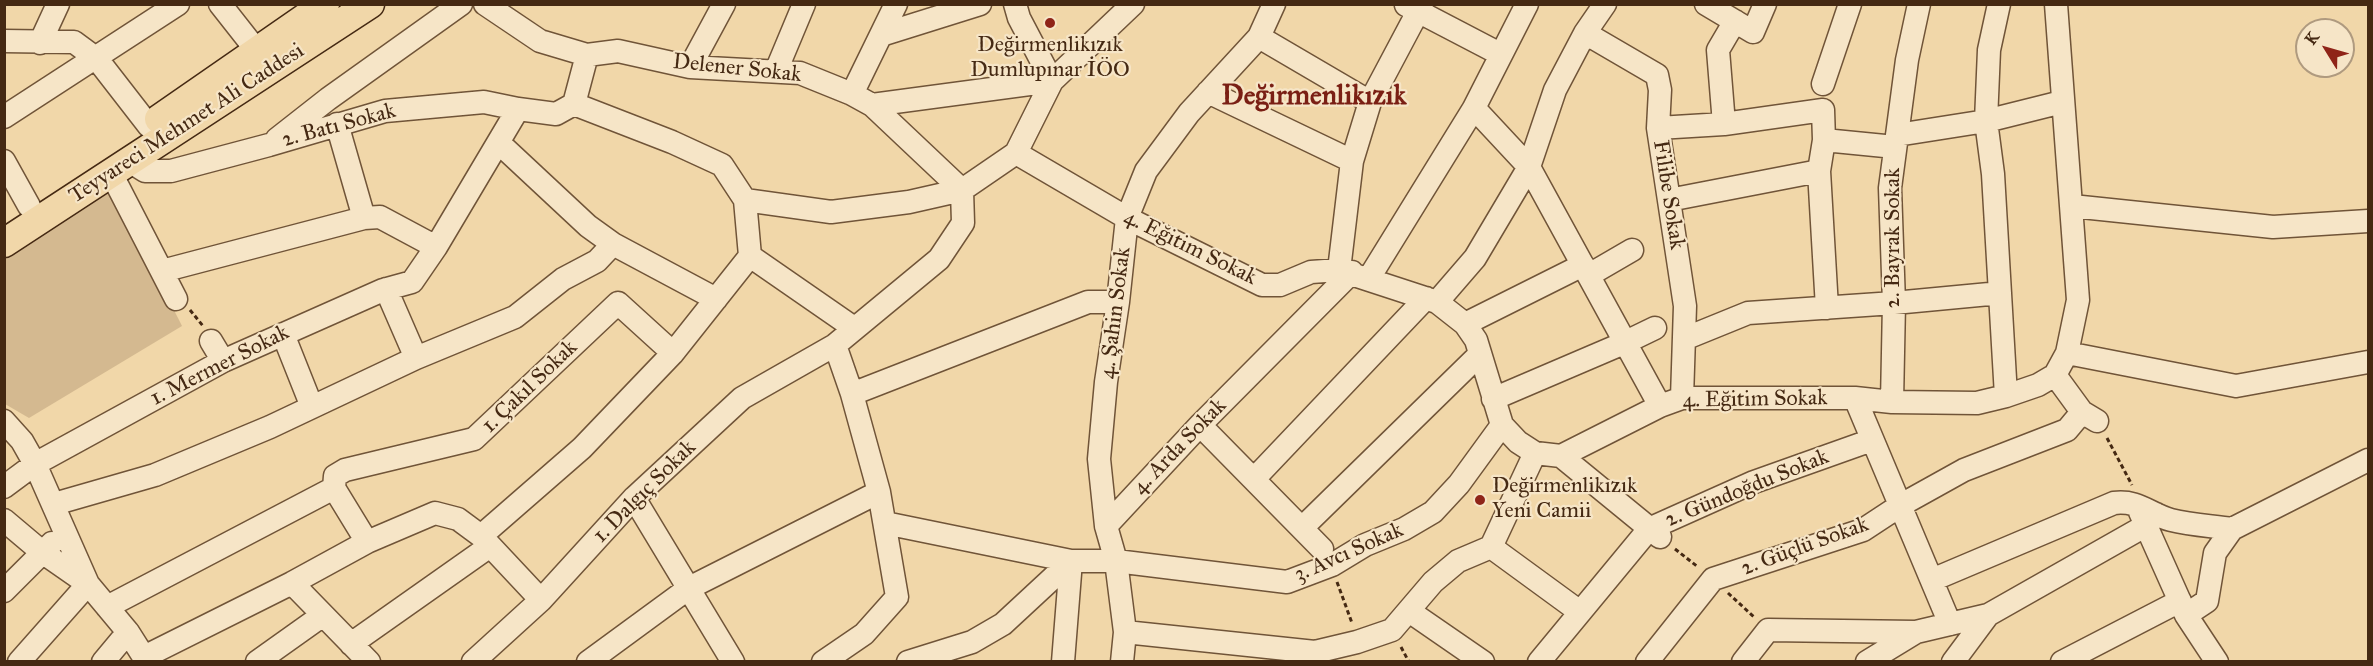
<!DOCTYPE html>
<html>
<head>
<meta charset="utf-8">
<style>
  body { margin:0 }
  #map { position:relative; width:2373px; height:666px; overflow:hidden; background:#f1d7a9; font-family:"IM FELL Great Primer",serif }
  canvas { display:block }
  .frame { position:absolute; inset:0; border:6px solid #452913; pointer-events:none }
  .north { position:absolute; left:2295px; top:18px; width:60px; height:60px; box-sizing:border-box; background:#f6e5c7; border:2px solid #af9a7f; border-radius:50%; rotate:307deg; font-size:16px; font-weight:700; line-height:24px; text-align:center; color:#452913 }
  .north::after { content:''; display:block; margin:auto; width:21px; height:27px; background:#8f2418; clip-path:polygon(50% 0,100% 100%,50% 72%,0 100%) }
</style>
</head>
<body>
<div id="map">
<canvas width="2373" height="666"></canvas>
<div class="frame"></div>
<div class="north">K</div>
</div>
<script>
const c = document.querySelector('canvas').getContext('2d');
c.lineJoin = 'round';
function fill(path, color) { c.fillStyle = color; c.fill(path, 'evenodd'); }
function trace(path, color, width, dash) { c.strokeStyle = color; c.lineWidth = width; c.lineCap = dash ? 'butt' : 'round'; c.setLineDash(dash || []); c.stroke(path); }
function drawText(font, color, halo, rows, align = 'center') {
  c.font = font + ' "IM FELL Great Primer",serif'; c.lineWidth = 4.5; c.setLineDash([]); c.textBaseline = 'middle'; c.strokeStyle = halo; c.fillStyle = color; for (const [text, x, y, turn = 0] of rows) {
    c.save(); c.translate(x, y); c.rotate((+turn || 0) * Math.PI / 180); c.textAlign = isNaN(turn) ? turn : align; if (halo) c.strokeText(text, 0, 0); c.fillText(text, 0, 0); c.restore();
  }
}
fill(new Path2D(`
  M112,187L182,326L29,418L5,404V255Z`), '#d4b990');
const minor = new Path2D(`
  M220,4L257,51
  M1706,4L1753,32L1765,4
  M1999,4L1989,50L1986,121L1993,174L2006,396
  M1406,5L1500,54
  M1585,33L1657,75L1660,90L1658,128L1685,306L1682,398
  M881,35L980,4
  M1259,37L1370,102
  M4,41L74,42L97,59L149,126
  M40,43L58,4
  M690,67L724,4
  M776,71L804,4
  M1823,84L1850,4
  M1208,92L1352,161
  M852,94L896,4
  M574,104L672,142L722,165L745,200L750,256L854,328
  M872,105L1052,81L1019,18L1015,4
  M1474,108L1529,167L1660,406
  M4,117L178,4
  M337,124L364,218L380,217L436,247
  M1724,124L1718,50L1735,21
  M1658,128L1724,124L1823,110L1824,140L1819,171L1827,308
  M1897,135L1986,121L2062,102
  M277,139L328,99L461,4
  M1824,140L1895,147
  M1016,153L1127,218L1262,285H1280L1311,272L1339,270L1437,302L1465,324L1476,340L1502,425L1518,442L1535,453L1561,456L1660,406L1682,398H1855L1892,402L1977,403L2006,396L2038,385L2055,375
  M4,161L29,206
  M129,161L145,171H171L269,145L385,111L484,102L518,109L556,114L574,104L587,55
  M111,173L176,299
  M745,200L831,212L909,202L962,190L1016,153L1052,81L1133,4
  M1669,200L1819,171
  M2072,206L2273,227L2368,221
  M613,244L716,299
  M1339,270L1352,161L1370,102L1422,4
  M162,271L364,218
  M1589,275L1632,250
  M1369,278L1474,108L1527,4
  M386,289L416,358
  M1437,302L1475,258L1529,167L1555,90L1585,33L1605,4
  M1465,324L1583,265
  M283,334L312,407
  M1684,339L1748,313L1894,303L2000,293
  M211,341L223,361
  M2067,353L2236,386L2368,362
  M2055,375L2067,353L2078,300L2056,4
  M2055,375L2082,412L2097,421
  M852,394L1088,302H1118
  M1855,398L1950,624
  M1493,399L1624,343L1655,328
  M1892,402L1894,303L1890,188L1907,60L1919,4
  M4,421L22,441L35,464L88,584L128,632L147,662
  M1200,425L1322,549
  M1561,456L1660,537
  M1254,479L1426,298
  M4,487L35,464L223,361L383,290L412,282L436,247L518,109
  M334,488L367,542
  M634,498L733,662
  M54,504L155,475L270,427L416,358L515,317L563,279L597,261L613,244L588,226L499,143
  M2140,512L2186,615L2217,662
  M4,520L42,552L88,584L19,662
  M885,523L1071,561L1063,662
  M1106,526L1200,425L1352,272
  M1302,528L1480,354
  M481,536L541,600
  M1491,547L1580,612
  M1932,580L2114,503C2139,500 2149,514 2171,520C2191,525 2212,526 2232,529
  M292,583L369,662
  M4,591L52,543
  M107,607L334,488L335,476L345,470L474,439L618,303L673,353
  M1409,611L1483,662
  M2186,615L2207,601L2215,553L2232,529L2368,460
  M1125,632L1315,652L1357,642L1392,630L1433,582L1458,561L1491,547L1535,453
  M351,644L490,546
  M144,657L292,583L367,542L435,513L458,519L481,536L582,448L673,353L750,256
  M103,662L128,632
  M257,662L323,615
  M473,662L541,600L634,498L742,398L835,345L939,259L963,223L962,190L872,105L852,94L800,73L690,67L618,51L587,55L540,41L485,4
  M588,662L689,588L879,492
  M823,662L864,634L897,597L879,492L852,394L835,345
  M908,662L972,642L1003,624L1071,561H1116L1287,582L1332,565L1365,545L1404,529L1433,512L1459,484L1502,425
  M1122,662L1125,632L1116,561L1106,526L1099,459L1106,382L1118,302L1127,218L1146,171L1189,113L1259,37L1274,4
  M1539,662L1649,529L1754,482L1872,440
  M1647,662L1713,579L1863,530L1901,505L1964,470L2067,430L2082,412
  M1743,662L1768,630L1916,632L1988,615
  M1867,662L1916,632
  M1953,662L1988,615L2145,526L2156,514
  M2062,662L2180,601`);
const major = new Path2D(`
  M159,119L325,4
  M4,243L370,4`);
trace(minor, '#705438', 25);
trace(major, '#452913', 31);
trace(new Path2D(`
  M190,310L203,326
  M2107,438L2132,485
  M1675,549L1698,567
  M1337,582L1352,623
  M1728,593L1754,617
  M1401,647L1409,662`), '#452913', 3, [4.5, 3]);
trace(minor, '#f6e5c7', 22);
trace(major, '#f1d7a9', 28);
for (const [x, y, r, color] of [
  [1050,23,6,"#8f2418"],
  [1480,500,6,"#8f2418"]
]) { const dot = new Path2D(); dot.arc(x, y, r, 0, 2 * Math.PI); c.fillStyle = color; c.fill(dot); trace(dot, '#f6e5c7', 2); }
drawText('22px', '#452913', '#f6e5c7', [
  ["Değirmenlikızık",1050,46],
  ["Dumlupınar İÖO",1050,71],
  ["Değirmenlikızık",1492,487,"left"],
  ["Yeni Camii",1492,512,"left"]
]);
drawText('22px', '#452913', '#f6e5c7', [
  ["Delener Sokak",737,69,6],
  ["Teyyareci Mehmet Ali Caddesi",187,124,-33],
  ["2. Batı Sokak",339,126,-15],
  ["Filibe Sokak",1668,195,81],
  ["2. Bayrak Sokak",1894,238,-90],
  ["4. Eğitim Sokak",1190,248,26],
  ["4. Şahin Sokak",1116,313,-83],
  ["1. Mermer Sokak",220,366,-27],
  ["1. Çakıl Sokak",530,387,-44],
  ["4. Eğitim Sokak",1755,400,-1],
  ["4. Arda Sokak",1180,447,-46],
  ["2. Gündoğdu Sokak",1747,489,-22],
  ["1. Dalgıç Sokak",645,492,-45],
  ["2. Güçlü Sokak",1805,547,-20],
  ["3. Avcı Sokak",1349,553,-24]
]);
drawText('bold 28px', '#7a1f14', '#f6e5c7', [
  ["Değirmenlikızık",1314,97]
]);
</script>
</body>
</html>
